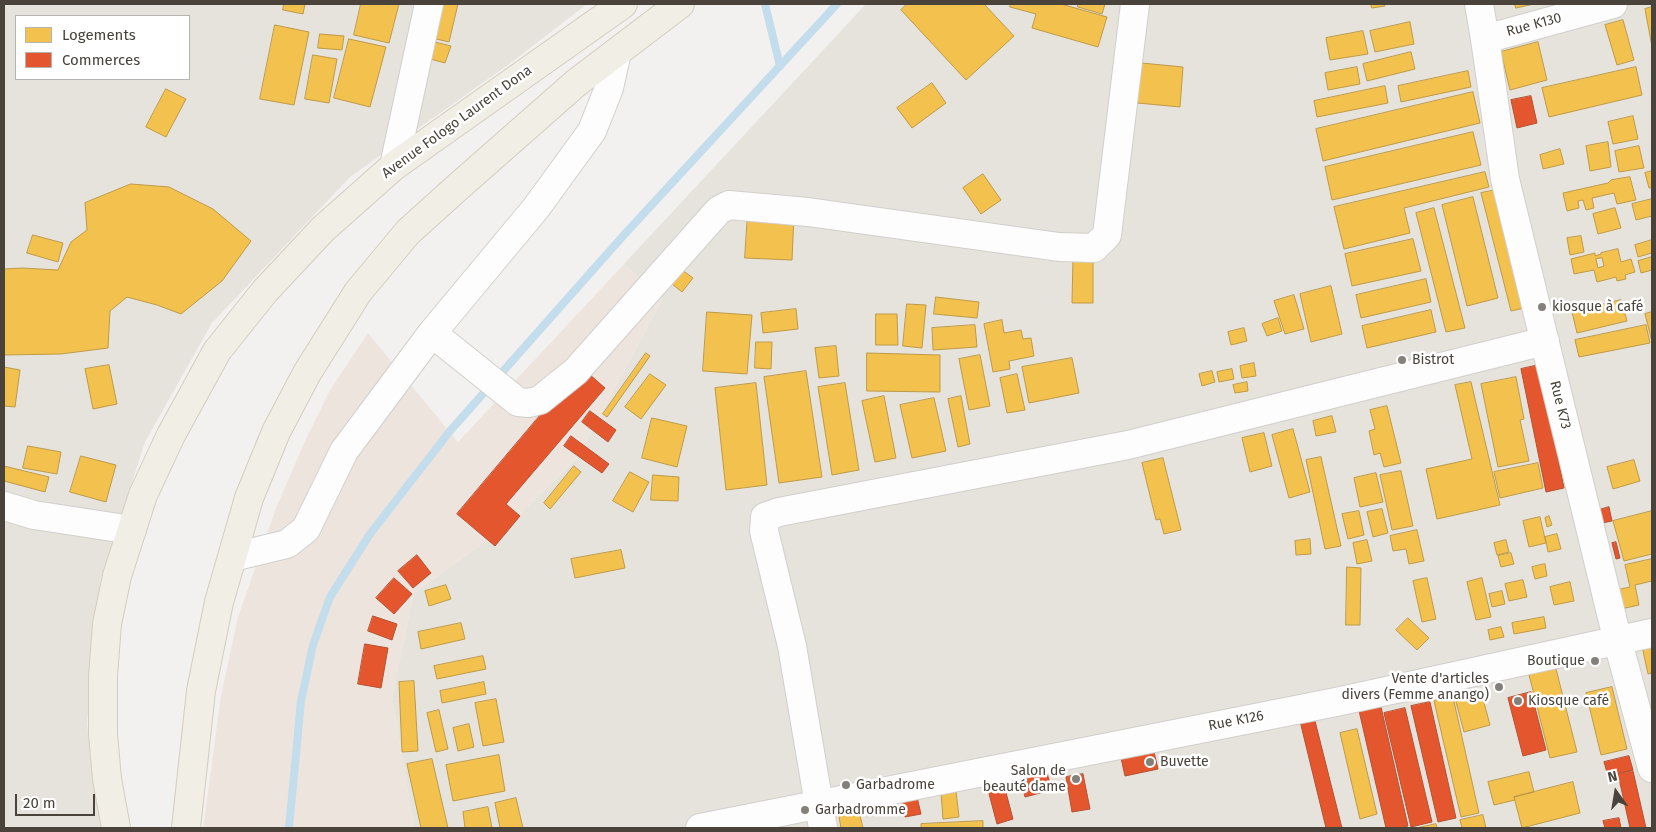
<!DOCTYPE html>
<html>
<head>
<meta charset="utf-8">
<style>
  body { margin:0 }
  #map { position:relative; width:1656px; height:832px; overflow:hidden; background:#f3f1ef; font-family:"Fira Sans",sans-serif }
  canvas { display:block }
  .frame { position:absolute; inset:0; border:5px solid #49433b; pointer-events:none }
  .legend { position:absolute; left:15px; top:15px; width:175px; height:65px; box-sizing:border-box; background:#fff; border:1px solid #b6b4b1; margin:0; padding:6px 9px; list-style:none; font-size:15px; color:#49433b }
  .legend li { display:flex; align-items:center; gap:10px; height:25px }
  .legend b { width:25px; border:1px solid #b6b4b1 }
  .north { position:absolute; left:1591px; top:767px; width:50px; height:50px; -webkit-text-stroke:4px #fff; paint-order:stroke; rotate:347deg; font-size:14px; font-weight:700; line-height:20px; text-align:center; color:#49433b }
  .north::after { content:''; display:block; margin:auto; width:18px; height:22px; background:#49433b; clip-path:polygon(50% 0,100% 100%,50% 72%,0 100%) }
  .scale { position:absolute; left:15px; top:794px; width:80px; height:22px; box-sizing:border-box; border:2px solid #49433b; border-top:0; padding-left:6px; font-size:15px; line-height:18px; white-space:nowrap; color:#49433b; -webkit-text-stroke:4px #fff; paint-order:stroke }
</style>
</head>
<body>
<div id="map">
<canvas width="1656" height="832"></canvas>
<div class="frame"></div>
<ul class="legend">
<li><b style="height:14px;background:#f2c14e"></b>Logements</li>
<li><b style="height:14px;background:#e4572e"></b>Commerces</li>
</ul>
<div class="north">N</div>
<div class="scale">20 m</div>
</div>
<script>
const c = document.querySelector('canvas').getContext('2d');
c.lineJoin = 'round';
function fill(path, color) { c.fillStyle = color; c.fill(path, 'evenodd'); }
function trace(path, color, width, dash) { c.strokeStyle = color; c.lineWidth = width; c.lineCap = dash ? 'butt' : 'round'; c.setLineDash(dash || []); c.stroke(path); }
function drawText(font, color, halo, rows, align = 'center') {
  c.font = font + ' "Fira Sans",sans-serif'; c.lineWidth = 5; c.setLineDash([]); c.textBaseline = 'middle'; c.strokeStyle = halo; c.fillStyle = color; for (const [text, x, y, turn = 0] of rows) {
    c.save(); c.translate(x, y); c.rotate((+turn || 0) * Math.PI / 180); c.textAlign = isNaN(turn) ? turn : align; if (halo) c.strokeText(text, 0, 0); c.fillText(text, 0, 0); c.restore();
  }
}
fill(new Path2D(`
  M4,4H587L512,62L350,177L212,323L145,442L100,581L87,724L101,828H4ZM16,16H189V79H16Z
  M866,4H1652V828H414L392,696L414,593L512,522L578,457L662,300L624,264Z`), '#e6e3dd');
fill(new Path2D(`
  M624,264L662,300L578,457L512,522L414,593L392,696L414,828H203L221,696L238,617L276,508L305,441L330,390L368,333L458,442Z`), '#ede5dd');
const homes = new Path2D(`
  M284,4H305L303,14L283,10Z
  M361,4H399L389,43L354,35Z
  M441,4H458L449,42L432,38Z
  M907,4H984L1014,36L966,80L901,10Z
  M1011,4H1061L1107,17L1098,47L1032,28L1036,14L1010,7Z
  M1078,4H1105L1102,14L1078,7Z
  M1371,4H1384L1385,6L1372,8Z
  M1515,4H1534L1516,8Z
  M1652,7V47L1645,9Z
  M1623,20L1634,60L1617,65L1605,25Z
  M1410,22L1414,44L1375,52L1370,31Z
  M275,25L309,32L294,105L260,99Z
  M1363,31L1368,54L1330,60L1326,38Z
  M320,34L344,36L342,50L318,48Z
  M349,39L386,47L370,107L334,98Z
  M435,42L451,46L445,63L430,59Z
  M1538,42L1547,80L1510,90L1501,52Z
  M1411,52L1415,69L1367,81L1363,64Z
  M313,55L337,59L329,103L305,99Z
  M1131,62L1183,67L1180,107L1127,102Z
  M1357,67L1360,84L1328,90L1325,73Z
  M1636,67L1642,95L1549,117L1542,88Z
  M1468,71L1471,87L1401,102L1398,86Z
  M932,83L946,103L912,128L897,108Z
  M1385,86L1388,103L1317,117L1314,101Z
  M166,89L186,99L166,137L146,127Z
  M1473,92L1480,123L1323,161L1316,129Z
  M1633,116L1638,139L1613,144L1608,122Z
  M1473,132L1481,165L1332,200L1325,167Z
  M1608,142L1611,167L1590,171L1586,146Z
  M1639,146L1644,168L1619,172L1615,151Z
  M1560,149L1564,164L1543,169L1540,155Z
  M1652,171V188H1649L1645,173Z
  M1485,172L1489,187L1404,208L1410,233L1344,249L1334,207Z
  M983,174L1001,200L981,214L963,188Z
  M1630,177L1636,200L1617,204L1614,193L1592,198L1594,208L1586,210L1583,200L1578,201L1579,208L1567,211L1563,193L1608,183L1611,180Z
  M131,184L169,187L213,209L251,241L222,281L181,314L157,305L127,297L110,311L108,348L61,354L4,355V269L22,268L58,270L71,242L87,230L85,203Z
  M1496,190L1525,308L1511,311L1481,193Z
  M1473,197L1498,298L1467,306L1442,205Z
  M1652,199V216L1636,220L1632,204Z
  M1434,208L1465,328L1446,332L1416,213Z
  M1615,208L1621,228L1598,234L1593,214Z
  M748,212L794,214L792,260L745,258Z
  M33,235L63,243L58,262L27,253Z
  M1581,236L1584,252L1570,255L1567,238Z
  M1413,239L1421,271L1352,286L1345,254Z
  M1652,240V253L1638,257L1635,245Z
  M1618,249L1621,262L1631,259L1635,272L1625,275L1626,279L1617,281L1616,277L1597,282L1594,270L1574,274L1571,259L1595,253V256L1601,254V253ZM1602,258L1604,266L1598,268L1596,259Z
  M1093,257V303H1072L1073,258Z
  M1652,257V270L1641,273L1638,261Z
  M678,267L693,278L682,292L667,280Z
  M1426,279L1431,302L1361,318L1356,295Z
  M1331,286L1342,334L1311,342L1300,294Z
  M1294,295L1304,329L1285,334L1274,301Z
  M936,297L979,302L977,318L934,314Z
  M1621,300L1627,321L1577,333L1572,312Z
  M907,304L926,305L922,348L903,346Z
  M796,309L798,329L763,333L761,313Z
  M1431,310L1436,332L1367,348L1362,326Z
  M707,312L752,315L747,374L703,371Z
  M1652,312V342L1645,314Z
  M876,314H897L898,345H876Z
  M1278,318L1282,331L1267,336L1262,324Z
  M1002,320L1004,333L1021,330L1023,339L1031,338L1034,356L1009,361L1010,369L993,372L984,324Z
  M975,325L977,347L933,350L932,328Z
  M1646,325L1650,343L1579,357L1575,340Z
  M1244,328L1247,341L1231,345L1228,332Z
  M756,342H772L771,369L755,368Z
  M836,346L839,376L819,378L815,348Z
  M646,353L650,356L607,417L603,414Z
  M867,353L940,355V392L867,391Z
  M980,355L990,406L969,410L959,359Z
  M1072,358L1079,393L1029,403L1022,367Z
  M1254,363L1256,376L1242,378L1240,366Z
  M109,365L117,404L93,409L85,369Z
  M4,367L20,370L15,407L4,406Z
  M1232,369L1234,379L1219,382L1217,372Z
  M806,371L822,477L779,483L764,377Z
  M1212,371L1215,382L1202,386L1199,374Z
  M650,374L666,385L641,419L625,407Z
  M1017,374L1025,410L1007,413L1000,378Z
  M1516,377L1524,419L1520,420L1529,461L1498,467L1481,384Z
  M1247,382L1248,391L1235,393L1233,385Z
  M1471,382L1500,505L1437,519L1426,469L1472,459L1455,385Z
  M756,383L767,485L726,490L715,388Z
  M845,383L859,470L832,475L818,387Z
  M884,396L896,458L875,462L862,401Z
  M961,396L970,444L958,447L948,399Z
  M934,398L946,451L912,458L900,405Z
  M1387,406L1401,463L1384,467L1380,453L1374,455L1369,431L1375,429L1370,410Z
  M1332,416L1336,432L1316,436L1313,421Z
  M652,418L687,426L677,467L642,458Z
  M1293,429L1310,492L1289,498L1272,435Z
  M1264,433L1272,466L1250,472L1242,438Z
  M28,446L61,452L57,474L23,468Z
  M81,456L116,465L106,502L70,492Z
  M1321,457L1341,546L1325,549L1306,460Z
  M1163,458L1181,530L1164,534L1160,519L1156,520L1142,463Z
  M1634,460L1640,481L1613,489L1607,467Z
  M1538,463L1543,488L1500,498L1494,472Z
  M4,466L49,477L45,492L4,481Z
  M574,466L581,472L550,509L544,503Z
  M1401,471L1413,526L1392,530L1380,475Z
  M630,472L649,482L633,512L613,501Z
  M1376,473L1383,502L1360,507L1354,478Z
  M653,475L679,477L678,501L651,500Z
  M1382,509L1388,533L1373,537L1367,512Z
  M1359,511L1364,535L1348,539L1342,514Z
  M1652,511V554L1624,561L1613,521Z
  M1549,516L1552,525L1547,527L1545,518Z
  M1540,517L1546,543L1529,547L1523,521Z
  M1417,530L1424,561L1409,564L1406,549L1393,551L1390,536Z
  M1557,534L1561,549L1548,552L1545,537Z
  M1310,539L1311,554L1296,555L1295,541Z
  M1367,540L1372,561L1357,564L1353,543Z
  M1506,540L1509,552L1497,555L1494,543Z
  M621,550L625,568L575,578L571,559Z
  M1511,553L1514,564L1501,567L1498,556Z
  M1652,559V581L1635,585L1639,605L1621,609L1616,590L1630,587L1625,565Z
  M1545,564L1547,576L1535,579L1532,567Z
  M1347,567L1361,568L1360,625H1346Z
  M1427,578L1436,619L1422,622L1413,581Z
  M1482,578L1491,617L1476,620L1467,582Z
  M1523,580L1527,597L1509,601L1505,584Z
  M1570,582L1574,601L1554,605L1550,587Z
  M446,585L451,599L429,606L425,591Z
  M1502,591L1505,604L1492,607L1489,594Z
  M1544,617L1546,628L1514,634L1512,623Z
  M1408,618L1429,638L1417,650L1396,630Z
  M461,623L465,639L421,649L418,632Z
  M1501,627L1504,637L1490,640L1488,630Z
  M1652,644V673L1648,674L1642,646Z
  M483,656L486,669L437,679L434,666Z
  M1555,665L1577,752L1550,758L1528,671Z
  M414,681L418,751L402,752L399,682Z
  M484,682L486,694L442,703L440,691Z
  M1612,687L1627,749L1601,755L1586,693Z
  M1482,695L1490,725L1464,732L1456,702Z
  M1453,697L1479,813L1461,817L1434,701Z
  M496,699L504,742L483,746L475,703Z
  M439,710L448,749L436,752L427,713Z
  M469,724L474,747L458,751L453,728Z
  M1357,729L1377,814L1360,819L1340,733Z
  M499,755L505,791L453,801L446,765Z
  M432,759L448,828H421L407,764Z
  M1529,772L1534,792L1514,797L1515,800L1494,805L1488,782Z
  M1573,782L1580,813L1522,828L1514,797Z
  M956,791L959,817L943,819L941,793Z
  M516,798L523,828H500L495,803Z
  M488,807L492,828H465L463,812Z
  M858,807L863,828H841L838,811Z
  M1483,815L1486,828H1462L1460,820Z
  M983,821V828H921V824Z
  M1436,824L1437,828H1417Z`);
fill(homes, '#f2c14e');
trace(homes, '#bf9b48', 1);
const shops = new Path2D(`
  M1531,96L1537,123L1517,128L1511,100Z
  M1539,365L1564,488L1546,492L1521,369Z
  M581,367L605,388L506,504L520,516L495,546L457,514Z
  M590,411L616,430L608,442L582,422Z
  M571,436L609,464L602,473L564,446Z
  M1609,507L1612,521L1602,523L1599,510Z
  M1616,542L1620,558L1616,559L1612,543Z
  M417,555L431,573L413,588L398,571Z
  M394,578L412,594L394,614L376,598Z
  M373,616L397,624L392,640L368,631Z
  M365,644L388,648L381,688L358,684Z
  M1531,692L1546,750L1523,756L1508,698Z
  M1379,698L1408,826L1400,828H1386L1357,702Z
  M1430,702L1456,818L1438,822L1411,706Z
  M1405,708L1432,822L1411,827L1384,713Z
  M1313,713L1342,828H1326L1299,717Z
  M1154,752L1158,769L1125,776L1121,758Z
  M1629,756L1633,770L1608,776L1604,762Z
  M1046,770L1052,790L1025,797L1020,777Z
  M1633,771L1646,828H1630L1618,774Z
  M1083,774L1090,809L1072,812L1066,777Z
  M1004,785L1013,819L997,824L988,790Z
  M917,797L921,814L905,817L901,800Z
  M1619,818L1621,828H1605L1603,821Z`);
fill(shops, '#e4572e');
trace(shops, '#b65132', 1);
trace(new Path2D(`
  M765,4L780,66
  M289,828L301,701L313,645L330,597L370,534L450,431L623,236L837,4`), '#c4ddec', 8);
const minor = new Path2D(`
  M1479,4L1485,39L1505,179L1618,642L1652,768
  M1485,39L1613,4
  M394,166L429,4
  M432,333L518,402L529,403L540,400L576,371L719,210L729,205L808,212L1059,247L1094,248L1107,235L1135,4
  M4,506L34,515L132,530
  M233,557L287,544L306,529L344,451L432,333L536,208L592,131L609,88L617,52
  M700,828L1336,702L1652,633
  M823,828L792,646L764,531L765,517L779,512L1128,445L1545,341`);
const major = new Path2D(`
  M116,828L107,779L103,734V676L107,624L117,576L143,495L171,435L217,351L265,291L323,229L394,166L623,4
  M186,828L201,691L219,602L249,498L276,432L307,373L358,292L408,232L459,186L576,83L680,4`);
trace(minor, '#d1cfcc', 30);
trace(major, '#d4ccbe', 30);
trace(minor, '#fdfdfd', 28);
trace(major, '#f1eee6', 28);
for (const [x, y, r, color] of [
  [1542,307,5,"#84807a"],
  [1402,360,5,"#84807a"],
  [1595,661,5,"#84807a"],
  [1499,687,5,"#84807a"],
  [1518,701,5,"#84807a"],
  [1150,762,5,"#84807a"],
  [1076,779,5,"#84807a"],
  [846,785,5,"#84807a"],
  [805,810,5,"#84807a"]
]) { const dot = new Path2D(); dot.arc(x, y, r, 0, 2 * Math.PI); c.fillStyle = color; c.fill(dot); trace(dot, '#fff', 2); }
drawText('14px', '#49433b', '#fff', [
  ["Rue K130",1534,25,-15],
  ["Avenue Fologo Laurent Dona",457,122,-36],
  ["Rue K73",1560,405,76],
  ["Rue K126",1236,721,-11]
]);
drawText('14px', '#49433b', '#fff', [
  ["kiosque à café",1552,307],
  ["Bistrot",1412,360],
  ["Boutique",1585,661,"right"],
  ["Vente d'articles",1489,679,"right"],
  ["divers (Femme anango)",1489,695,"right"],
  ["Kiosque café",1528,701],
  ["Buvette",1160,762],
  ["Salon de",1066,771,"right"],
  ["beauté dame",1066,787,"right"],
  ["Garbadrome",856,785],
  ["Garbadromme",815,810]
], 'left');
</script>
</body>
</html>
